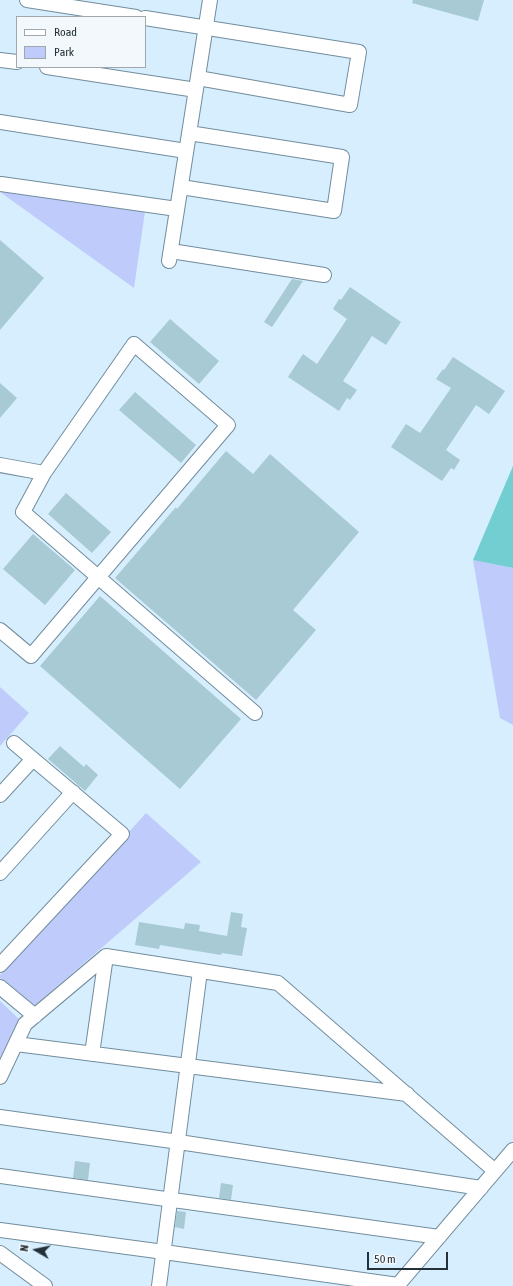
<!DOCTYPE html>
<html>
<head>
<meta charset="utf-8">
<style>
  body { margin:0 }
  #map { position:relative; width:513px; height:1286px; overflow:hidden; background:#d6eefd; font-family:"Asap Condensed",sans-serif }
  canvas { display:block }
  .legend { position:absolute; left:16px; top:16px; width:130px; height:52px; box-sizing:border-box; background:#f2f8fc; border:1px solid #a0a8ae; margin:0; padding:5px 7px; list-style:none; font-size:12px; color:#253138 }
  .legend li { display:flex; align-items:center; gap:8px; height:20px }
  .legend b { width:20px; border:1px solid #a0a8ae }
  .north { position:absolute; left:16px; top:1230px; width:40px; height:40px; -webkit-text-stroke:3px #f2f8fc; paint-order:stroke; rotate:279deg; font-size:11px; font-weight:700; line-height:16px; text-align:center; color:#253138 }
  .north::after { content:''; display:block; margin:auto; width:14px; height:18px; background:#253138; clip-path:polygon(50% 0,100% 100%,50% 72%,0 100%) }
  .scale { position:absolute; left:367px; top:1252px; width:81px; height:18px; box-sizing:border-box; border:2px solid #253138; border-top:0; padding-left:5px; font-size:12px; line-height:14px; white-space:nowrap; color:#253138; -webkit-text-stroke:3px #f2f8fc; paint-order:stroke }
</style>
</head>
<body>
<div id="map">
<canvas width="513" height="1286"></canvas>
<ul class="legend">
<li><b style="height:5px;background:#fff"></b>Road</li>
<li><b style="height:11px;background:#bfcbfb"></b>Park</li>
</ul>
<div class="north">N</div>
<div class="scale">50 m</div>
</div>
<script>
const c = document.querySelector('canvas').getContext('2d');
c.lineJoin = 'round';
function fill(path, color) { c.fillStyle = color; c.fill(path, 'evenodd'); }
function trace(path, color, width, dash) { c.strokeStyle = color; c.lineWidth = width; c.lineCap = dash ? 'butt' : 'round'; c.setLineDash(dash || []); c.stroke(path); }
fill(new Path2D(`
  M0,190L145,211L134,288L0,192Z
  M473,560L513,568V725L500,718Z
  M0,687L29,713L0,746Z
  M146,813L201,862L32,1008L0,978V975Z
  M0,1001L20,1020L0,1063Z`), '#bfcbfb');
fill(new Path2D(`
  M513,466V568L473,560Z`), '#73ced1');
fill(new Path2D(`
  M413,0H484L478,21L412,3Z
  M0,240L44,278L0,330Z
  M292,279L303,281L272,327L264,322Z
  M350,287L401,322L386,345L372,336L343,381L357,390L350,400L347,398L339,411L288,377L303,354L317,364L347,319L333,309L339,299L341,300Z
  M170,319L219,361L199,384L150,342Z
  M453,357L505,391L489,414L476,405L446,450L460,460L454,470L451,468L442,481L391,447L406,424L420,433L451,388L436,379L443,369L444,370Z
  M0,383L17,398L0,418Z
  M135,392L196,445L181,463L119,410Z
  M226,451L253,474L270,454L359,532L293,610L316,630L256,700L115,578L176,507L177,509Z
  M66,493L111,532L92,553L48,514Z
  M33,534L75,570L45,605L3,569Z
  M100,596L241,719L180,789L40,666Z
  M60,746L84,767L86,764L98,775L85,791L48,759Z
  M231,912L243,914L241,927L247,928L242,956L222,953L221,955L160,945L159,949L135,945L139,922L184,929L185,923L200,925L199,931L227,936Z
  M75,1161L90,1163L88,1180L73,1178Z
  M221,1183L233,1185L231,1200L219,1198Z
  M177,1211L186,1212L184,1229L175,1227Z`), '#a7cad4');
const minor = new Path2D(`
  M27,0L136,17
  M145,18L359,52L350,105L198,78
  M0,60L17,62
  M47,67L196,90
  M0,122L186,151
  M1,184L177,209
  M181,187L334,211L342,157L189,133
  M171,251L324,275
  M169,261L210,0
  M0,465L44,473L134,344L228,425L31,656L0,630
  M44,473L23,512L255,713
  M0,795L33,759
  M0,873L73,792
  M0,965L122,834L14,743
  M0,987L35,1016
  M16,1044L407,1094
  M92,1054L106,956
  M0,1077L25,1024L106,956L278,983L495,1171
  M0,1117L179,1142L481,1188
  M0,1176L439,1237
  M0,1230L164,1252L398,1285
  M0,1253L45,1286
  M159,1286L200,971
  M397,1286L513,1150`);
trace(minor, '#728d9e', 16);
trace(minor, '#fff', 14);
</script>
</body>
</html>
